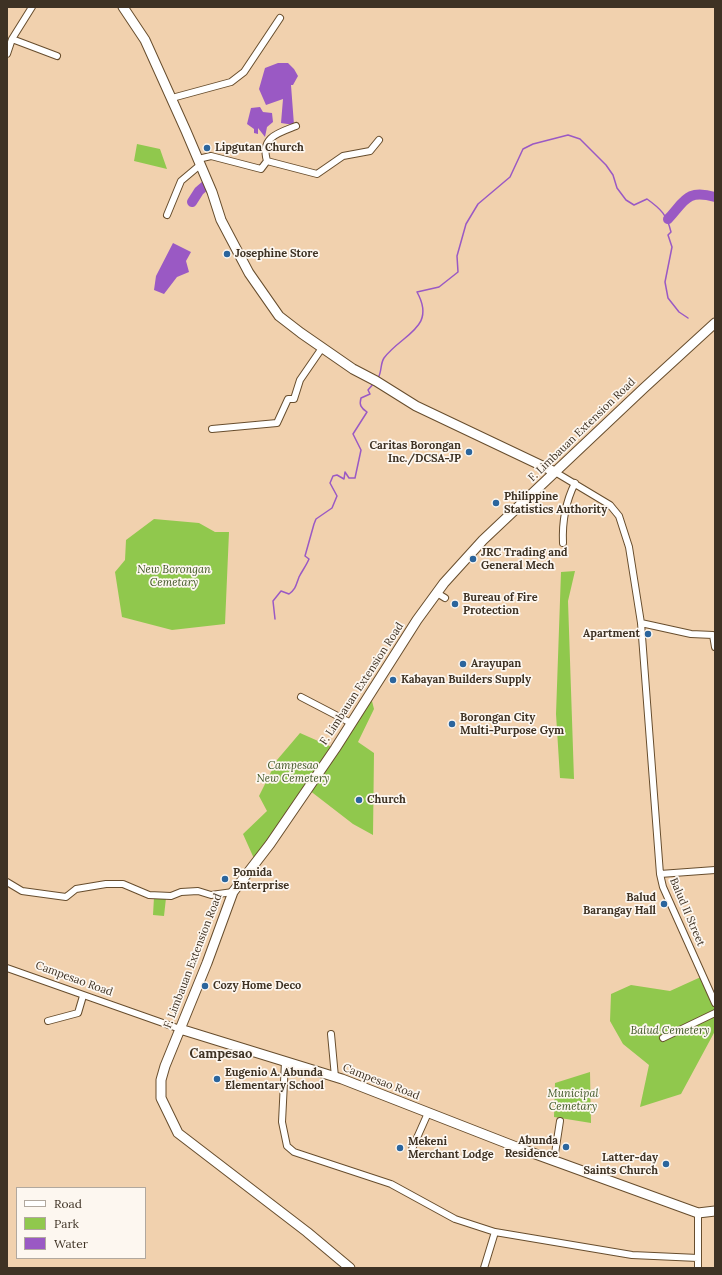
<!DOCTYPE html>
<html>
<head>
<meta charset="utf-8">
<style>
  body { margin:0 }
  #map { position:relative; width:722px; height:1275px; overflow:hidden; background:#f1d1ae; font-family:Lora,serif }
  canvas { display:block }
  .frame { position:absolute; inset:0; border:8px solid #3e3224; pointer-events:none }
  .legend { position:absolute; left:16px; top:1187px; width:130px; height:72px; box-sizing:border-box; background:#fdf7f0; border:1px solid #b1a89e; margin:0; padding:5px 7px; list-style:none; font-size:12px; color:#3e3224 }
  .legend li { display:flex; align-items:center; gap:8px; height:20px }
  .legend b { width:20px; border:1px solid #b1a89e }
</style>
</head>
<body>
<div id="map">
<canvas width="722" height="1275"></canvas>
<div class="frame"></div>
<ul class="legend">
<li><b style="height:5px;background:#fff"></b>Road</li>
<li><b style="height:11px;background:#90c84d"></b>Park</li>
<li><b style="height:11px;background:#9a59c4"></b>Water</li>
</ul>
</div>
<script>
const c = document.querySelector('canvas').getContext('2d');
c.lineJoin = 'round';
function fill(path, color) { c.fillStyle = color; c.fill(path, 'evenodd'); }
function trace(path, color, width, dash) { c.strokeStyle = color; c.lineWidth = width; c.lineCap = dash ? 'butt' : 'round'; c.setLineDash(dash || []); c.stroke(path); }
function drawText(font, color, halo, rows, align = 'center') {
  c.font = font + ' Lora,serif'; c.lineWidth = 3.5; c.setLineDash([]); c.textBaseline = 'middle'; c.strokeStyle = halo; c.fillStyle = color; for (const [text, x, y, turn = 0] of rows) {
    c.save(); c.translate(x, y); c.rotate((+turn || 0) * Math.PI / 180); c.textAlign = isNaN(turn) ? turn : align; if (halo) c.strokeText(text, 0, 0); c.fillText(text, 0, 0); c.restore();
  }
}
fill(new Path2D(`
  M137,144L160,149L167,169L134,161Z
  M154,519L199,523L215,532H229L225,624L172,630L122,617L115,572L125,560L126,540Z
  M575,571L568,601L574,779L560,778L556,714L561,572Z
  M371,697L374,709L358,742L374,753L373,835L353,824L309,790Z
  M300,733L334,748L256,863L243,834L267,811L259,796L277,760Z
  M154,897L166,898L164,916L153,915Z
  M703,976L715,1003V1031L681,1094L640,1107L649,1065L623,1044L610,1021L611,994L631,985L670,991Z
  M590,1072L591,1123L554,1117L555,1083Z`), '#90c84d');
fill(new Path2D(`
  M278,63H288L294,69L298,76L293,85H291L294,125L281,123L283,99L266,105L259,89L265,68Z
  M260,107L263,112L272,113L273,122L267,127L265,137L258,128V134L254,133V129L247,124L251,108Z
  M173,243L191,252L186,261L189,272L177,277L164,294L154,290L156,276Z`), '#9a59c4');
trace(new Path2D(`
  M378,378C382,372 380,364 384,358C402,334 437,328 417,292L439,287L458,272L457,256L466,224L478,204L510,177L523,149L533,144L568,135L580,139L606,165L613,175L617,188L626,200L634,205L647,199C661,209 667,215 671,232L668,235L672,247L665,282L668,298L679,312L688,318
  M275,619L273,601L281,591L289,594C296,589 296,585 299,577C302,571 306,566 309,559L305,556L314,524L316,519L332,508L337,496L330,483L333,476L337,475L344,479L345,472L349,478H355L361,450L353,434L367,412C361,408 359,405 361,398L370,394L368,390L374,383`), '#9a59c4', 1.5);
trace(new Path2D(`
  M192,202L199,191L206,185
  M668,219C685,201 686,189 715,197`), '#9a59c4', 10);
const street = new Path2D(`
  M12,39L57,56
  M7,54L12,39L32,7
  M172,98L231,82L244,72L280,18
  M198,159L211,156L261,169L267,161C260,137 278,133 296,126
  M267,161L317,174L343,156L370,151L379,140
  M167,215L181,181L200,165
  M212,429L277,423L288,399H294L300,380L322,348
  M555,472L610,505L619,516L629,547L641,623L660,874L663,887L715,1003
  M563,543C562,521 565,503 575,483
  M437,593L445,598
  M641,623L691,634L713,635L715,647
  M301,697L351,723
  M660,874L715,870
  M7,882L22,891L66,897L76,889L106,884H123L149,895L171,896L181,892L198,891L211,895L233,892
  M7,968L180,1029
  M48,1021L78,1013L83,996
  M331,1034L335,1077
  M663,1038L715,1013
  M285,1062L282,1122L287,1146L294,1152L391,1184L455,1219L495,1232L632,1255L698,1258
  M412,1149L428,1113
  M554,1160L560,1121
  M484,1268L495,1232
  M698,1268V1213`);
const secondary = new Path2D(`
  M123,7L145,40L186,131L212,192L221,220L231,239L249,273L279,316L301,333L353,369L376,381L416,406L555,472
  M180,1029L342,1079L519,1148L698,1213L715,1211
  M350,1268L307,1232L178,1133L161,1098V1080L165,1066L207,963L233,892L270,844L335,749L417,620L444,583L483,540L644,388L715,323`);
trace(street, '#674d2d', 8);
trace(secondary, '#674d2d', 11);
trace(street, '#fff', 6);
trace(secondary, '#fff', 9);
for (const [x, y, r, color] of [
  [207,148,4,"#2b659d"],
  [227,254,4,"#2b659d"],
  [469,452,4,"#2b659d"],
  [496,503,4,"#2b659d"],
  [473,559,4,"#2b659d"],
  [455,604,4,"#2b659d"],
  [648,634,4,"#2b659d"],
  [463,664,4,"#2b659d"],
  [393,680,4,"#2b659d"],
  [452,724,4,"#2b659d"],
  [359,800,4,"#2b659d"],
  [225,879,4,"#2b659d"],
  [664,904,4,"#2b659d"],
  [205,986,4,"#2b659d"],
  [217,1079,4,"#2b659d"],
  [566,1147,4,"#2b659d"],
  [400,1148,4,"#2b659d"],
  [666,1164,4,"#2b659d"]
]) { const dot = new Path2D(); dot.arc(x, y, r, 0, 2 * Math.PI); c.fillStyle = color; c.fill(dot); trace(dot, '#fdf7f0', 1.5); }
drawText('bold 11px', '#3e3224', '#fdf7f0', [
  ["Lipgutan Church",215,148],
  ["Josephine Store",235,254],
  ["Caritas Borongan",461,446,"right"],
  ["Inc./DCSA-JP",461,459,"right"],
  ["Philippine",504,497],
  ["Statistics Authority",504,510],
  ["JRC Trading and",481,553],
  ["General Mech",481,566],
  ["Bureau of Fire",463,598],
  ["Protection",463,611],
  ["Apartment",640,634,"right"],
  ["Arayupan",471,664],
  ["Kabayan Builders Supply",401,680],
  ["Borongan City",460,718],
  ["Multi-Purpose Gym",460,731],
  ["Church",367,800],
  ["Pomida",233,873],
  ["Enterprise",233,886],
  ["Balud",656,898,"right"],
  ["Barangay Hall",656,911,"right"],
  ["Cozy Home Deco",213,986],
  ["Eugenio A. Abunda",225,1073],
  ["Elementary School",225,1086],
  ["Abunda",558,1141,"right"],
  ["Residence",558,1154,"right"],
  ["Mekeni",408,1142],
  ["Merchant Lodge",408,1155],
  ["Latter-day",658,1158,"right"],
  ["Saints Church",658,1171,"right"]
], 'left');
drawText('11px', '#3e3224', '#fdf7f0', [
  ["F. Limbauan Extension Road",582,430,-44],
  ["F. Limbauan Extension Road",362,684,-57],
  ["Balud II Street",687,912,67],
  ["F. Limbauan Extension Road",193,961,-69],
  ["Campesao Road",74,979,20],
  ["Campesao Road",381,1082,21]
]);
drawText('italic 11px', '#3e5524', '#fdf7f0', [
  ["New Borongan",174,570],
  ["Cemetary",174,583],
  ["Campesao",293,766],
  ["New Cemetery",293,779],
  ["Balud Cemetery",670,1031],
  ["Municipal",573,1094],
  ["Cemetary",573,1107]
]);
drawText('bold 13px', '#3e3224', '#fdf7f0', [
  ["Campesao",221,1054]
]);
</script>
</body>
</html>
